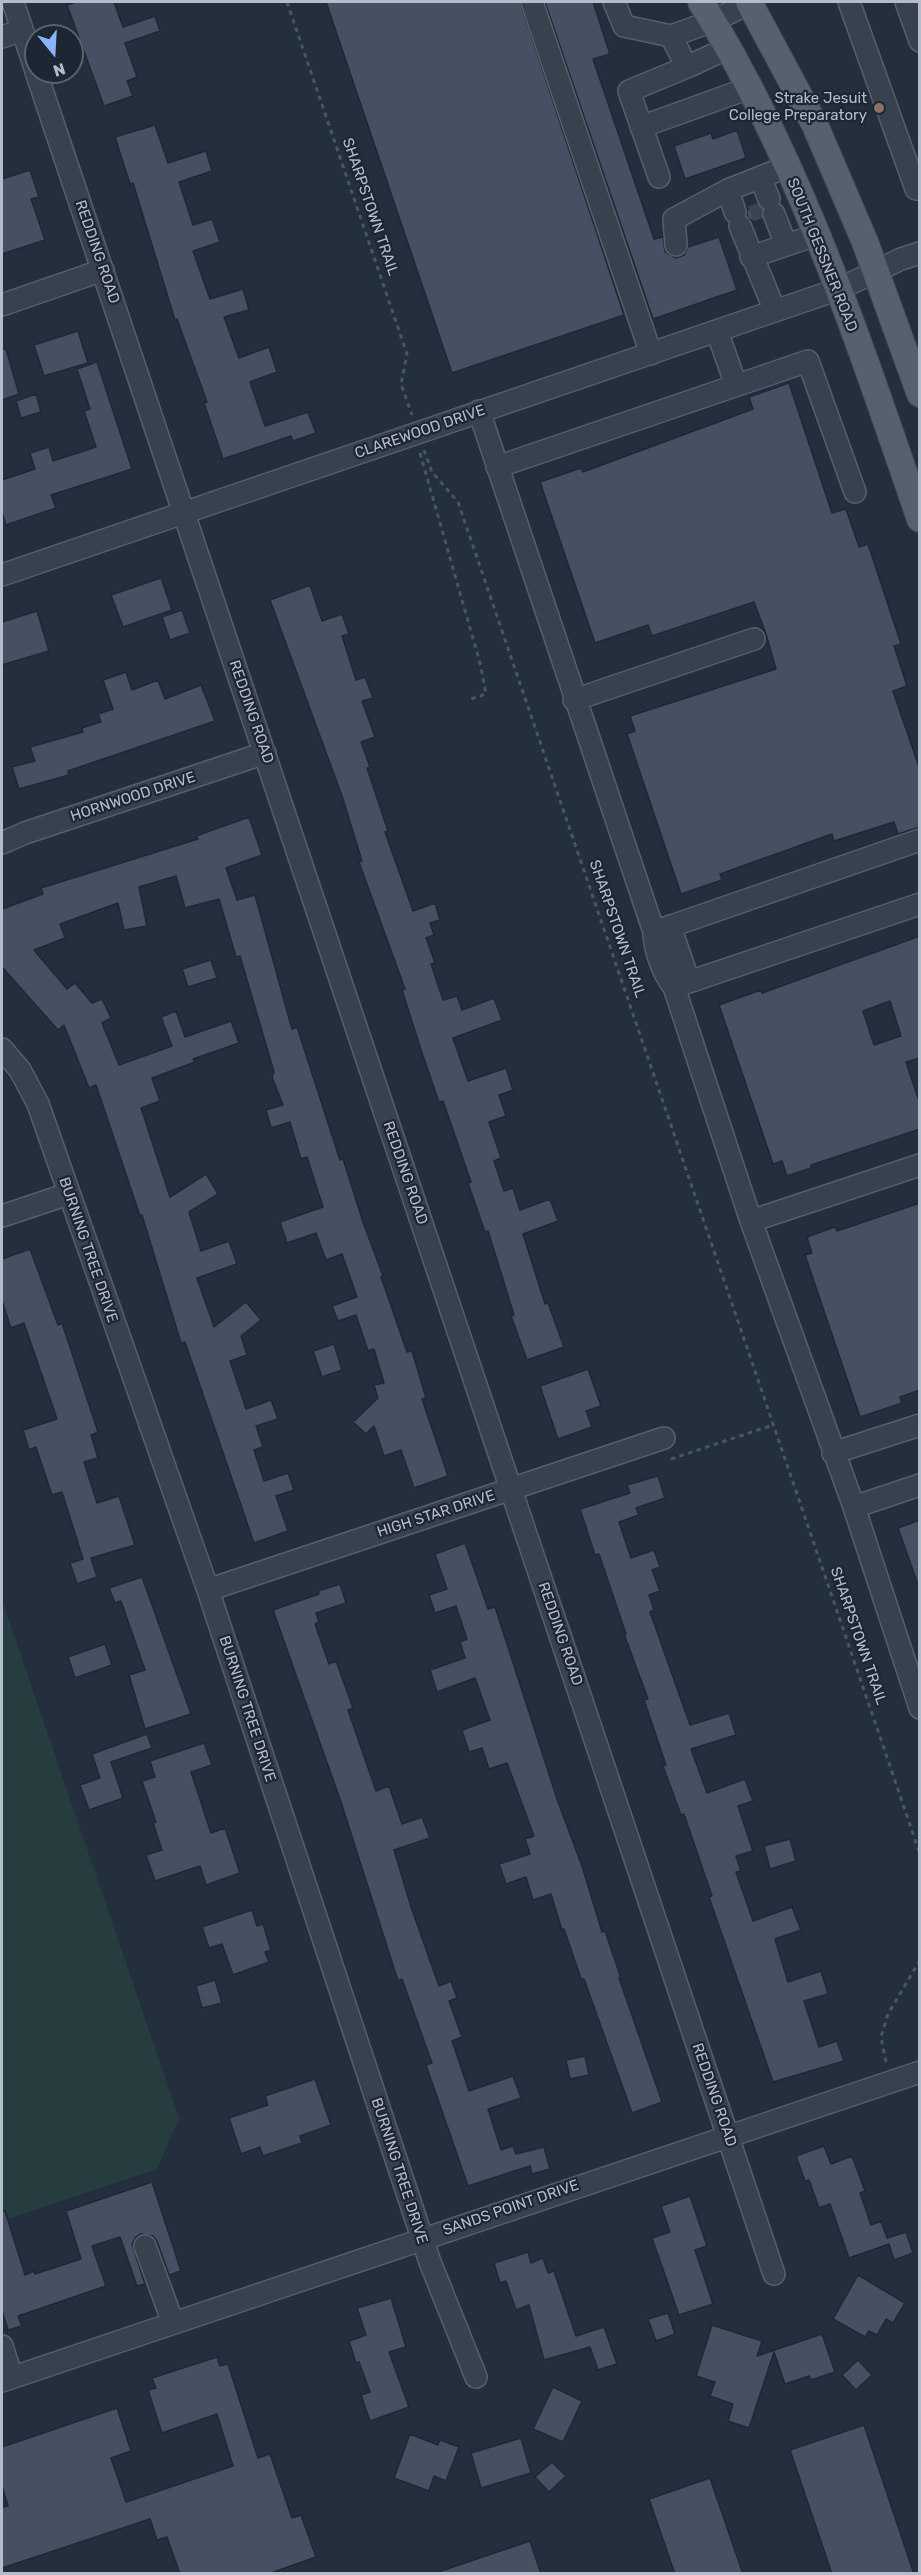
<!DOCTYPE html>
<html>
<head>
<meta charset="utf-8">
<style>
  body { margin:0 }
  #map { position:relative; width:921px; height:2575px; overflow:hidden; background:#242f3e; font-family:Rubik,sans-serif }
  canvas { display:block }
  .frame { position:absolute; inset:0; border:3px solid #b4bcc9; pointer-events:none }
  .north { position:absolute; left:24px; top:24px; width:60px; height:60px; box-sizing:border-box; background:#1d2633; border:2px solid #59626f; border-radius:50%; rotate:162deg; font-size:16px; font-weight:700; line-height:24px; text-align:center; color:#b4bcc9 }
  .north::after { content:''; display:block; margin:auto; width:21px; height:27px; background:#8ab4f8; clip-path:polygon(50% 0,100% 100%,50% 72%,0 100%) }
</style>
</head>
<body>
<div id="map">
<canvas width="921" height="2575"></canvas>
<div class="frame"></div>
<div class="north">N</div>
</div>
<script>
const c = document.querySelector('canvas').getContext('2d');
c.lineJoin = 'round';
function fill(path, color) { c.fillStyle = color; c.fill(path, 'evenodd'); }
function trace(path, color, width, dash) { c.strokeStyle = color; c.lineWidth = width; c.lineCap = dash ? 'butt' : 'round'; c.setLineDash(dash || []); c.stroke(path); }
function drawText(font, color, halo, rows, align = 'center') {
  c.font = font + ' Rubik,sans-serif'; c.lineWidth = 4.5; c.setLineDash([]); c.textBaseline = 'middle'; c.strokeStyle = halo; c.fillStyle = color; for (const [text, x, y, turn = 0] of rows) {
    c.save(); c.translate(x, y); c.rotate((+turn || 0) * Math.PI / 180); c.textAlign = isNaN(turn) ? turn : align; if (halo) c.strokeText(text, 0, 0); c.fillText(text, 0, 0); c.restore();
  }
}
fill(new Path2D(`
  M2,1600L179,2118L157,2169L2,2221Z`), '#263c3f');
const building = new Path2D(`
  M76,2H114L123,27L155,16L160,31L125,43L137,77L127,81L133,96L104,106L67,5Z
  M326,2H520L624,315L452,373Z
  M545,2H593L610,54L593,59L654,239L663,237L665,252L676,258L684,255L688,247L719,237L737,290L653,319Z
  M155,125L168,163L206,151L212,171L179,182L193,225L212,219L220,242L193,251L210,299L243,289L249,310L224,317L239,358L269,347L277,372L250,382L265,426L308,412L316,433L293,441L291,436L223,459L204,403L207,402L177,319L175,320L133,183L130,184L115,137Z
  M737,130L746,158L685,179L674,146L711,133L713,139Z
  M30,170L39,197L31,199L45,240L2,254V179Z
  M747 213a8 8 0 1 1 16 0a8 8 0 1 1-16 0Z
  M78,331L88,363L44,376L34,345Z
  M2,349H6L19,394L2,400Z
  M97,362L132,469L51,495L56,508L6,525L2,513V480L35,469L30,453L49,447L53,461L96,447L84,411L90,409L77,369Z
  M789,383L832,513L846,509L859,547L868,544L901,644L894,646L907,686L893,691L920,770V827L898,834L894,822L834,841L832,834L720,874L722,880L681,894L627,734L635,731L630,716L776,669L766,634L754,602L652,636L648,625L595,643L540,482L581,468L583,472L753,409L749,397Z
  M36,394L41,412L21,418L16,401Z
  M161,578L172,610L123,627L111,595Z
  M310,585L322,621L342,614L349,634L342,636L356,680L365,677L373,698L362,701L375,737L361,742L370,767L367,768L388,831L385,832L413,911L435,903L440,920L430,923L434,935L426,938L435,963L431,964L443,1000L457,996L462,1010L494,998L502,1020L453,1038L468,1081L506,1068L513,1090L499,1095L506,1116L489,1122L501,1158L494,1161L504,1191L513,1188L520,1210L550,1199L558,1221L523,1234L545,1304L548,1303L564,1347L527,1360L511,1316L514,1315L488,1231L485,1232L468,1183L471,1182L443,1101L439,1102L422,1053L402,990L405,989L359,862L362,861L342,796L270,600Z
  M182,610L190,633L170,640L162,617Z
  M37,611L49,651L2,665V622Z
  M126,672L132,690L158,680L165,699L201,685L215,721L68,771L69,775L19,789L12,767L35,761L30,747L83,732L82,728L101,722L98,714L113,709L103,680Z
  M249,817L262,855L226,868L237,900L255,895L292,1029L297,1027L340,1160L343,1159L363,1222L383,1276L381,1277L407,1352L412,1351L426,1398L422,1399L448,1476L414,1488L401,1450L384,1456L374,1426L366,1434L353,1422L378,1398L374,1385L384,1383L374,1349L368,1351L356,1315L338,1321L332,1306L357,1297L342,1254L326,1260L316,1233L287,1243L280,1222L323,1207L307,1157L301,1159L290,1122L271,1128L266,1110L283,1105L272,1077L274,1072L240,956L236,957L219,899L185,908L176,876L139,887L147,926L124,930L118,903L60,924L65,938L34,950L67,989L75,983L92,1003L102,999L111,1018L102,1023L119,1065L172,1046L161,1017L176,1011L185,1037L231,1021L239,1043L193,1059L195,1062L152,1078L160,1101L141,1108L170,1197L206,1174L218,1194L189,1212L201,1251L229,1241L237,1264L197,1278L214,1327L246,1302L261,1320L241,1336L247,1355L230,1361L246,1409L271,1400L278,1419L256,1426L263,1447L254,1450L264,1481L288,1473L294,1490L276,1496L288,1531L254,1543L185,1342L181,1343L142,1215L140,1216L96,1085L89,1088L64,1025L58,1030L2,967V909L43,894L41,888L198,839L196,836Z
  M920,936V1058L906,1062L920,1104V1129L811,1165V1168L787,1176L782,1161L773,1164L719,1005L761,990L762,993ZM890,1001L901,1036L874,1045L863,1011Z
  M211,960L217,978L188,987L182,969Z
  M920,1203V1390L900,1397L902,1403L860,1417L805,1255L812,1253L807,1237L835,1227L837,1231Z
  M30,1249L58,1325L62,1323L98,1432L91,1435L98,1458L84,1462L97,1503L119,1496L135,1545L91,1558L97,1577L77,1584L70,1563L83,1559L62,1492L52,1495L36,1447L29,1450L23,1430L57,1419L24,1323L11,1328L2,1301V1259Z
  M334,1344L342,1370L322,1377L313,1351Z
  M588,1369L601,1406L586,1411L592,1427L558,1439L540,1386Z
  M658,1476L665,1498L636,1508L639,1515L619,1522L631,1558L654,1550L660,1567L652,1570L660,1591L649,1595L654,1610L650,1612L690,1725L729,1713L736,1735L691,1749L707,1793L745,1779L753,1801L738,1806L753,1851L736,1856L741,1871L736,1872L753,1921L792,1907L801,1930L775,1939L788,1982L821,1971L828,1994L804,2001L819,2047L837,2041L844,2061L773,2082L709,1897L712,1896L684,1814L681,1815L663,1766L666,1765L644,1700L648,1699L624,1634H626L599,1554L595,1555L580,1509L630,1493L627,1485Z
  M920,1520V1582H917L898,1528Z
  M465,1543L488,1609L495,1607L558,1802L582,1866L602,1932L605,1931L621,1978H619L662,2102L632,2113L584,1979H581L564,1929L562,1930L551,1894L533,1900L526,1877L506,1884L499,1864L530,1854L525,1839L534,1836L507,1763L489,1769L482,1748L469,1752L462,1730L490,1720L475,1678L437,1692L430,1670L465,1658L460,1642L467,1639L456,1606L435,1613L429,1595L447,1589L435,1554Z
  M142,1577L191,1714L145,1729L129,1675L145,1670L121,1601L115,1603L109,1588Z
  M340,1584L346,1603L316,1613L319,1622L315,1624L329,1664L336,1661L353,1708L348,1710L376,1791L389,1786L402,1824L422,1817L430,1838L394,1850L411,1907L439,1986L451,1981L457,1998L449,2001L462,2037L452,2041L469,2091L513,2076L521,2098L488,2109L501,2150L513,2146L516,2154L544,2147L550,2169L532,2174L530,2166L468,2186L426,2065L432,2063L402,1979L398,1981L341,1802L273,1610L319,1594L318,1591Z
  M105,1644L112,1665L75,1678L68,1657Z
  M147,1734L152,1748L111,1762L123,1798L89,1810L80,1785L100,1778L92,1754Z
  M204,1743L212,1765L191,1772L211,1833L225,1828L240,1873L206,1885L200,1866L155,1881L146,1855L162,1850L153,1823L156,1822L142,1781L155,1777L150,1761Z
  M790,1839L796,1861L770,1869L764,1846Z
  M252,1910L257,1926L263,1924L271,1950L265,1952L269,1962L233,1975L222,1944L209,1948L202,1927Z
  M215,1980L222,2003L202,2008L196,1986Z
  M585,2056L589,2075L570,2079L566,2060Z
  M315,2079L331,2125L300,2136L302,2143L263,2156L260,2147L241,2154L229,2118L268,2105L265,2096Z
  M824,2146L831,2164L852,2156L865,2191L860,2193L871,2225L881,2221L887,2238L906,2232L913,2253L894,2260L889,2244L849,2258L830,2204L819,2208L809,2180L805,2181L796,2156Z
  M152,2182L181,2271L169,2275L157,2241L153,2236L141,2234L136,2237L132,2244L145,2284L137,2286L120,2237L92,2246L106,2286L18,2316L22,2326L8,2330L2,2311V2212L5,2211L25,2275L34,2271L35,2274L81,2259L66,2211Z
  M690,2196L707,2246L695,2250L713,2304L679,2315L652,2238L670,2232L661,2206Z
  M528,2252L531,2263L543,2258L548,2273L554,2271L576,2336L604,2327L617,2364L598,2370L590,2347L544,2360L529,2305L516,2310L506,2281L500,2283L494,2263Z
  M858,2275L905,2303L893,2323L886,2319L877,2335L869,2331L865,2337L833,2319Z
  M391,2298L406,2347L389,2352L409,2407L370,2421L361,2395L370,2392L359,2362L356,2363L349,2341L366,2335L357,2308Z
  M668,2313L675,2334L656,2341L648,2319Z
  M712,2325L762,2341L757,2356L822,2334L835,2372L811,2380L809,2376L785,2384L774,2352L749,2428L728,2421L733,2404L710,2396L715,2382L696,2376Z
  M217,2357L220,2366L228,2364L258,2458L270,2454L292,2518L301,2515L316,2557L268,2574H180L167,2537L157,2540L150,2519L2,2568V2507L8,2506L2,2486V2447L117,2408L131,2451L111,2458L126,2502L233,2466L217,2414L162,2433L148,2390L156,2388L152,2378Z
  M858,2360L872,2375L856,2390L842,2375Z
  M553,2387L582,2401L563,2442L533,2429Z
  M864,2425L914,2574H832L790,2450Z
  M410,2434L438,2445L440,2440L459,2447L446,2481L434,2476L429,2491L394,2478Z
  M521,2438L531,2473L481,2488L471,2453Z
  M552,2462L566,2476L549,2492L535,2477Z
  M710,2478L743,2574H675L649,2499Z
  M530,2541L541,2574H441V2571Z`);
fill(building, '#455162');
trace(building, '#1f2835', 1.5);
trace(new Path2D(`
  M758,203L763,218`), '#3a4453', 21, [21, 10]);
const minor = new Path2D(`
  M13,2L36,71
  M532,2L651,354
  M614,2L624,26L671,36
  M849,2L916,189L920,188
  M906,2L920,41
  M2,37L22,30
  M687,67L728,48
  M36,72L774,2274
  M641,127L749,88
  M659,177L629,91L687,67L671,36L713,21L750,3
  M761,179L769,199
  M735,212L728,190L786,167
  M774,214L786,245
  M740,226L775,311
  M676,245L674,219L728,190
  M751,257L816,235
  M2,305L103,270
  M717,331L736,385
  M479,411L654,932L920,840
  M497,467L808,361L855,492
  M2,575L839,289L901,259L920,253
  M574,700L754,639
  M2,843L25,833L265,753
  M670,926L689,982
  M654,932C654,949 663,974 674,987
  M2,1049L20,1070L38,1104L208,1590L430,2262L476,2377
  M2,1216L68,1194
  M751,1221L920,1165
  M833,1453L920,1425
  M920,1485L854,1507L920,1708
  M854,1507L751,1221L674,987L920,904
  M208,1590L664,1438
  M145,2246L173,2323
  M2,2346L12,2377
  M2,2381L920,2072`);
const major = new Path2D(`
  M701,2C800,161 859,342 920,519
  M749,2L815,125L865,242L920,394`);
trace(minor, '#565f6c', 24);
trace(major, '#414a57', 28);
trace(new Path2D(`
  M287,2L407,354L401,384L412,415
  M424,450L432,472L458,502L920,1854
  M420,453L480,663L486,694L468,700
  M671,1459L773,1425
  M886,2062L881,2037L888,2014L920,1960`), '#44595c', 3, [4.5, 4.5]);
trace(minor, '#38414e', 21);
trace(major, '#56606e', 26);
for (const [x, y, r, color] of [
  [879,108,6,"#8d6e63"]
]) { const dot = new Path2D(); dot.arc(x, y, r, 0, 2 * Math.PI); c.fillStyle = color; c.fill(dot); trace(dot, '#1d2633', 2); }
drawText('15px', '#b4bcc9', '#1d2633', [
  ["Strake Jesuit",867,99],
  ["College Preparatory",867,116]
], 'right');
drawText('15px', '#b4bcc9', '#1d2633', [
  ["SHARPSTOWN TRAIL",370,207,71],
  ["REDDING ROAD",97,252,71],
  ["SOUTH GESSNER ROAD",822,255,68],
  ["CLAREWOOD DRIVE",420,432,-19],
  ["REDDING ROAD",251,712,71],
  ["HORNWOOD DRIVE",133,797,-18],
  ["SHARPSTOWN TRAIL",617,929,71],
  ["REDDING ROAD",405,1173,71],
  ["BURNING TREE DRIVE",88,1250,71],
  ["HIGH STAR DRIVE",436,1514,-18],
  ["REDDING ROAD",560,1634,71],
  ["SHARPSTOWN TRAIL",858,1636,71],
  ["BURNING TREE DRIVE",247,1709,72],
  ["REDDING ROAD",714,2095,71],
  ["BURNING TREE DRIVE",399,2171,72],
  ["SANDS POINT DRIVE",511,2208,-19]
]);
</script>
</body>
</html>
